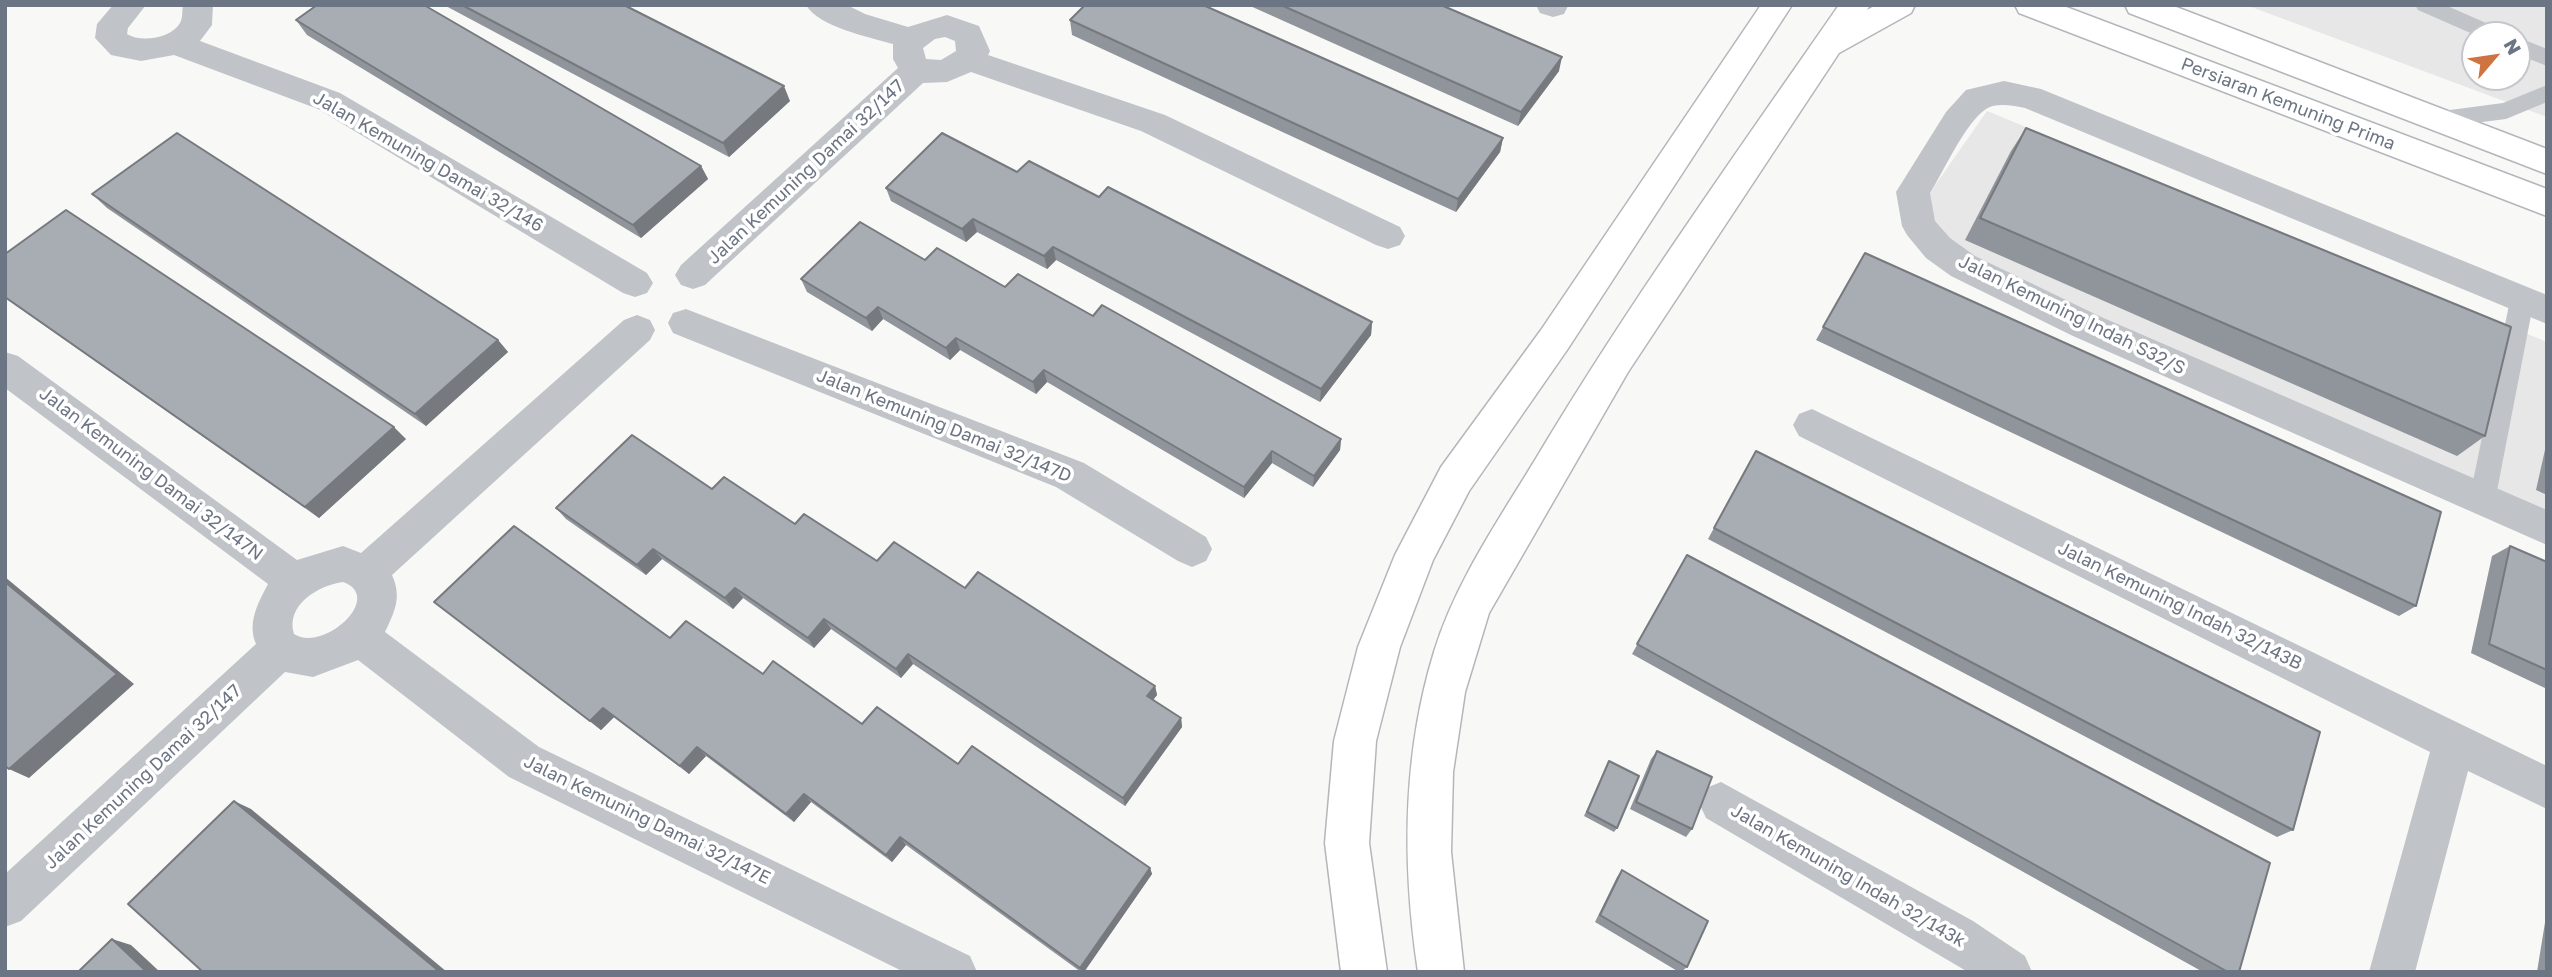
<!DOCTYPE html>
<html>
<head>
<meta charset="utf-8">
<style>
  body { margin:0 }
  #map { position:relative; width:2552px; height:977px; overflow:hidden; background:#f8f8f6; font-family:"Golos Text",sans-serif }
  canvas { display:block }
  .frame { position:absolute; inset:0; border:7px solid #6b7583; pointer-events:none }
  .north { position:absolute; left:2461px; top:21px; width:70px; height:70px; box-sizing:border-box; background:#fff; border:2px solid #c4c8cd; border-radius:50%; rotate:61deg; font-size:19px; font-weight:700; line-height:28px; text-align:center; color:#6b7583 }
  .north::after { content:''; display:block; margin:auto; width:24px; height:32px; background:#ce7440; clip-path:polygon(50% 0,100% 100%,50% 72%,0 100%) }
</style>
</head>
<body>
<div id="map">
<canvas width="2552" height="977"></canvas>
<div class="frame"></div>
<div class="north">N</div>
</div>
<script>
const c = document.querySelector('canvas').getContext('2d');
c.lineJoin = 'round';
function fill(path, color) { c.fillStyle = color; c.fill(path, 'evenodd'); }
function trace(path, color, width, dash) { c.strokeStyle = color; c.lineWidth = width; c.lineCap = dash ? 'butt' : 'round'; c.setLineDash(dash || []); c.stroke(path); }
function drawText(font, color, halo, rows, align = 'center') {
  c.font = font + ' "Golos Text",sans-serif'; c.lineWidth = 7; c.setLineDash([]); c.textBaseline = 'middle'; c.strokeStyle = halo; c.fillStyle = color; for (const [text, x, y, turn = 0] of rows) {
    c.save(); c.translate(x, y); c.rotate((+turn || 0) * Math.PI / 180); c.textAlign = isNaN(turn) ? turn : align; if (halo) c.strokeText(text, 0, 0); c.fillText(text, 0, 0); c.restore();
  }
}
fill(new Path2D(`
  M2246,5H2547V117ZM2475,35H2517V77H2475Z
  M1987,111L2547,342V514L2001,273L1955,247L1935,221L1929,194Z`), '#e6e7e6');
const secondary = new Path2D(`
  M2015,5H2061L2547,189V216L2019,13Z
  M2125,5H2171L2547,149V174L2129,13Z`);
const highway = new Path2D(`
  M1761,5H1792L1567,350L1469,491L1433,560L1400,647L1376,741L1369,843L1387,972H1341L1325,843L1334,741L1358,647L1395,555L1441,467L1541,330Z
  M1839,5H1870L1867,10L1876,5H1915L1911,13L1839,53L1628,372L1489,613L1465,692L1453,772L1451,852L1464,972H1418C1402,865 1402,756 1434,652C1455,583 1498,521 1535,460C1629,303 1735,155 1839,5Z`);
trace(secondary, '#b3b6bb', 3);
trace(highway, '#b4b6ba', 3);
fill(new Path2D(`
  M2415,5H2445L2502,30L2505,35H2475L2418,10Z
  M2517,37L2547,49V66L2517,54Z
  M2547,85V102L2506,119L2435,128L2427,126L2424,120L2427,114L2435,112L2503,103Z
  M2522,290L2531,293L2534,300L2495,501L2491,509L2482,512L2473,509L2469,501L2510,300L2513,293Z`), '#c0c3c7');
fill(new Path2D(`
  M113,5H146L128,28L127,34C141,43 172,38 180,23C183,18 182,10 183,5H213L212,25L200,41L340,93L647,273L653,283L647,293L635,297L623,293L318,109L174,55L141,61L111,55L95,38L97,24Z
  M806,5H847L865,14L908,27L947,15L979,26L990,51L988,55L1165,115L1400,227L1405,236L1400,245L1388,249L1376,245L1141,131L971,72L947,82L923,83L705,285L693,289L681,285L675,275L681,265L898,68L893,59V44C869,37 819,27 806,5ZM945,37L955,41L956,51L941,60L926,59L923,48L935,39Z
  M1536,5H1568V6L1564,14L1553,17L1540,13Z
  M2004,81L2041,89L2547,295V324L2025,108C2014,106 1997,102 1986,109C1965,123 1944,171 1930,193L1935,221L1950,238L1975,256L2099,316L2547,510V545L2073,336L1951,276L1926,258L1907,235L1902,226L1896,192L1946,112L1966,90Z
  M686,309L1084,463L1206,537L1212,549L1206,561L1192,567L1178,561L1056,487L673,333L668,323L673,313Z
  M637,315L650,320L655,330L650,340L392,575C402,597 395,611 385,632L539,747L970,956L977,972H904L509,777L358,660L313,677L285,672L21,921L5,927V874L256,644C247,623 258,603 268,584L5,388V352L18,356L297,560L343,546L361,553L624,320ZM343,582C385,597 324,653 294,634C285,605 319,585 343,582Z
  M1812,409L2547,766V809L2468,771L2415,972H2369L2430,752L1799,436L1793,425L1799,414Z
  M1721,782L1973,921L2025,956L2032,972H1968L1706,818L1699,803L1706,788Z`), '#c0c3c7');
fill(secondary, '#fff');
fill(highway, '#fff');
fill(new Path2D(`
  M444,5H624L790,101L729,157Z
  M1248,5H1441L1559,71L1518,126Z
  M296,20L701,166L708,179L641,238L307,35Z
  M1070,20L1503,138L1500,152L1456,212L1072,35Z
  M2026,128L2485,436L2457,456L1965,240L2011,151Z
  M1017,172L1099,197L1372,322L1371,335L1320,402L1056,260L1047,269L977,232L966,242L891,201L886,188Z
  M92,194L498,340L508,352L426,426L107,208Z
  M1865,253L2416,606L2399,616L1816,340Z
  M5,254L406,439L319,518L5,298Z
  M925,260L1093,316L1341,439L1340,450L1313,487L1272,463L1244,498L1047,382L1036,394L960,350L950,360L883,319L872,331L807,292L801,279Z
  M2547,441V495L2536,490Z
  M1756,451L2293,830L2277,837L1708,539Z
  M712,489L795,524L877,561L965,588L1155,686L1157,695L1153,700L1181,718L1182,727L1125,806L913,664L901,678L831,629L814,648L743,598L733,609L662,559L646,575L566,519L556,508Z
  M2510,546L2547,562V689L2471,653L2492,556Z
  M1687,555L2239,972H2203L1632,654Z
  M434,602L670,638L763,674L862,724L958,764L1150,868L1152,874L1084,972H1081L906,845L892,862L811,802L794,822L706,756L689,774L614,717L601,730Z
  M1657,751L1692,829L1686,837L1630,809L1651,759Z
  M1609,761L1617,828L1614,832L1584,816Z
  M1622,870L1687,967L1681,972H1679L1595,922L1617,877Z
  M2547,910V972H2537Z`), '#90959b');
fill(new Path2D(`
  M1562,57L1559,71L1518,126L1521,112Z
  M784,86L790,101L729,157L723,143Z
  M1503,138L1500,152L1456,212L1458,199Z
  M701,166L708,179L641,238L633,225Z
  M973,219L977,232L966,242L962,229Z
  M1053,247L1056,260L1047,269L1044,256Z
  M878,307L883,319L872,331L866,318Z
  M1372,322L1371,335L1320,402L1321,389Z
  M956,338L960,350L950,360L946,348Z
  M498,340L508,352L426,426L415,414Z
  M1044,370L1047,382L1036,394L1033,382Z
  M394,427L406,439L319,518L305,507Z
  M1341,439L1340,450L1313,487L1314,476Z
  M1272,451V463L1244,498V487Z
  M653,549L662,559L646,575L637,565Z
  M5,577L134,684L29,778L9,769Z
  M735,588L743,598L733,609L725,598Z
  M824,619L831,629L814,648L808,638Z
  M908,654L913,664L901,678L896,669Z
  M1155,686L1157,695L1149,705L1147,696Z
  M603,708L614,717L601,730L590,721Z
  M1181,718L1182,727L1125,806L1123,798Z
  M697,747L706,756L689,774L680,766Z
  M804,794L811,802L794,822L786,814Z
  M234,801L251,809L447,972H440Z
  M900,837L906,845L892,862L886,855Z
  M1150,868L1152,874L1084,972H1082L1080,968Z
  M112,939L131,945L160,972H147Z`), '#76797e');
const building = new Path2D(`
  M317,5H424L701,166L633,225L296,20Z
  M462,5H624L784,86L723,143Z
  M1085,5H1203L1503,138L1458,199L1070,20Z
  M1281,5H1441L1562,57L1521,112Z
  M2026,128L2511,327L2485,436L1980,218Z
  M177,133L498,340L415,414L92,194Z
  M942,133L1017,172L1029,161L1099,197L1108,187L1372,322L1321,389L1053,247L1044,256L973,219L962,229L886,188Z
  M66,210L394,427L305,507L5,297V254Z
  M860,222L925,260L937,248L1005,287L1018,274L1093,316L1102,305L1341,439L1314,476L1272,451L1244,487L1044,370L1033,382L956,338L946,348L878,307L866,318L801,279Z
  M1865,253L2441,512L2416,606L1823,327Z
  M632,435L712,489L724,477L795,524L804,514L877,561L894,542L965,588L978,572L1155,686L1147,696L1181,718L1123,798L908,654L896,669L824,619L808,638L735,588L725,598L653,549L637,565L556,508Z
  M1756,451L2320,732L2293,830L1714,528Z
  M514,526L670,638L686,621L763,674L773,661L862,724L877,707L958,764L972,746L1150,868L1080,968L900,837L886,855L804,794L786,814L697,747L680,766L603,708L590,721L434,602Z
  M2510,546L2547,562V670L2489,644Z
  M1687,555L2270,863L2239,972H2228L1637,644Z
  M5,582L117,674L9,769L5,766Z
  M1657,751L1712,777L1692,829L1636,802Z
  M1609,761L1639,776L1617,828L1587,812Z
  M234,801L440,972H203L128,904Z
  M1622,870L1708,921L1687,967L1600,915Z
  M112,939L147,972H78Z`);
fill(building, '#a8adb4');
trace(building, '#76797e', 2);
drawText('18px', '#6b7583', '#fff', [
  ["Persiaran Kemuning Prima",2288,104,21],
  ["Jalan Kemuning Damai 32/146",428,162,30],
  ["Jalan Kemuning Damai 32/147",806,172,-43],
  ["Jalan Kemuning Indah S32/S",2072,315,26],
  ["Jalan Kemuning Damai 32/147D",944,426,22],
  ["Jalan Kemuning Damai 32/147N",151,474,37],
  ["Jalan Kemuning Indah 32/143B",2180,606,26],
  ["Jalan Kemuning Damai 32/147",143,777,-43],
  ["Jalan Kemuning Damai 32/147E",647,820,26],
  ["Jalan Kemuning Indah 32/143k",1848,876,30]
]);
</script>
</body>
</html>
